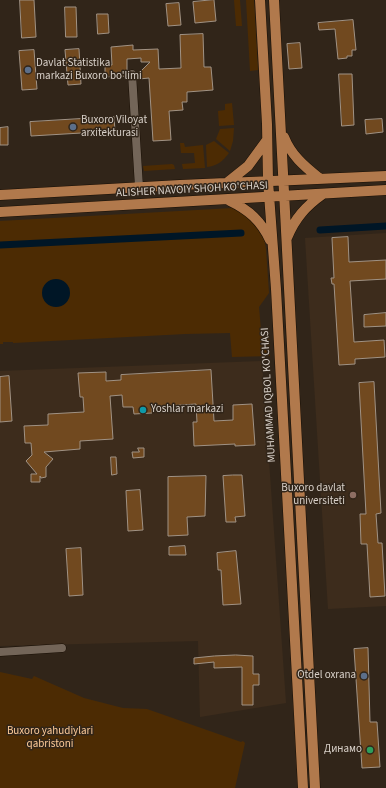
<!DOCTYPE html>
<html>
<head>
<meta charset="utf-8">
<style>
  body { margin:0 }
  canvas { display:block; background:#312519 }
</style>
</head>
<body>
<canvas width="386" height="788"></canvas>
<script>
const c = document.querySelector('canvas').getContext('2d');
c.lineJoin = 'round';
function fill(path, color) { c.fillStyle = color; c.fill(path, 'evenodd'); }
function trace(path, color, width, dash) { c.strokeStyle = color; c.lineWidth = width; c.lineCap = dash ? 'butt' : 'round'; c.setLineDash(dash || []); c.stroke(path); }
function drawText(font, color, halo, rows, align = 'center') {
  c.font = font + ' "Source Sans 3",sans-serif'; c.lineWidth = 3; c.setLineDash([]); c.textBaseline = 'middle'; c.strokeStyle = halo; c.fillStyle = color; for (const [text, x, y, turn = 0] of rows) {
    c.save(); c.translate(x, y); c.rotate((+turn || 0) * Math.PI / 180); c.textAlign = isNaN(turn) ? turn : align; if (halo) c.strokeText(text, 0, 0); c.fillText(text, 0, 0); c.restore();
  }
}
fill(new Path2D(`
  M386,233V606L328,609L305,238Z
  M262,361L286,703L200,717L198,641L0,646V371Z`), '#3d2c1c');
fill(new Path2D(`
  M234,0H240L242,26H236Z
  M246,0H254L258,70L250,71Z
  M232,103L234,125L219,126L218,111L225,110V104Z
  M234,128L233,141L230,151L216,139L220,129Z
  M214,141L229,153C223,161 217,166 207,167L206,145Z
  M180,143H184L185,147L203,145L205,168L183,169L182,164L195,163L194,153H181Z
  M172,164L174,165L175,169L144,171L143,166Z
  M233,208L240,211L258,227L264,238L266,249L269,293L259,307L261,330L269,334L270,356L232,357L230,333L185,334L13,343V342H3V344H0V221Z
  M0,672L32,679L34,676L84,698L123,708L147,709L241,742L243,741L245,743L235,788H0Z`), '#4c2b03');
fill(new Path2D(`
  M42 293a14 14 0 1 1 28 0a14 14 0 1 1-28 0Z`), '#001626');
trace(new Path2D(`
  M320,230L386,226
  M0,245L241,233`), '#001626', 7);
const building = new Path2D(`
  M20,0H34L36,37L22,38Z
  M214,0L216,21L195,23L193,2Z
  M179,3L181,25L168,26L166,4Z
  M65,7H76L77,37H66Z
  M97,14H108L109,33L98,34Z
  M353,20L356,50H352V56H347V58L338,59L335,29L319,30L318,23Z
  M203,34L204,67H211L213,90L187,92V102H182L183,110L169,111L171,140L153,141L149,78L139,79V73L150,62H141V58L127,59V76L105,77V65H112L111,47L133,45V50L158,49L159,69L181,68L180,35Z
  M300,43L302,68L289,69L287,44Z
  M79,49L81,84L68,85L65,50Z
  M34,50L37,89L22,90L19,51Z
  M339,74H352L354,125L342,126Z
  M114,117L115,131L31,136L30,122Z
  M382,119L383,132L366,134L365,120Z
  M8,127V145H0V128Z
  M348,237L349,262L386,260V279L350,281L354,342L384,340L385,357L355,359V364L339,365L334,284H332L331,278H334L332,238Z
  M386,313V326L364,327V315Z
  M211,370L214,421L233,420V405L252,404L255,445L235,446V444L194,446L193,422H197L196,404L152,407V413L134,414L133,407H123L122,395L110,396L113,439L80,441V449L44,452L53,459L46,467V477L41,478L40,476V482H31V474H37L26,461L32,455L31,443H25L24,426L48,425V414L84,412L83,397H80L78,373L106,372V381L121,380V375Z
  M9,376L12,421L0,422V377Z
  M374,382L381,513L376,514L378,543H382L385,596L370,597L367,544H361L360,514H366L359,383Z
  M138,448H144V457L133,458L132,452H139Z
  M111,457H116L117,474L112,475Z
  M233,475H242L245,516L235,517L236,522H226L223,476Z
  M206,476L205,516L187,517L188,535L168,536V477Z
  M140,490L143,530L128,531L126,491Z
  M185,546L186,555H169V547Z
  M81,548L83,595L69,596L66,549Z
  M236,551L241,604L223,605L221,570H218L217,553Z
  M368,648L370,722H377L380,767L362,768L354,649Z
  M236,655L253,656V674H259V685H253V705H242V667L214,668V662L194,664V658L214,656Z`);
fill(building, '#71491f');
trace(building, '#a09284', 1);
const minor = new Path2D(`
  M132,74L139,187
  M0,652L62,648`);
const major = new Path2D(`
  M260,0L267,124L268,181L276,289L303,788
  M274,0L315,788
  M284,137C291,155 304,166 319,178
  M228,182L248,166L267,140
  M0,195L180,185L386,176
  M230,201C249,210 261,221 270,240
  M0,212L386,190
  M287,238C295,218 306,206 323,194`);
trace(minor, '#180e04', 9);
trace(major, '#180e04', 11);
trace(minor, '#736558', 8);
trace(major, '#b1794c', 10);
for (const [x, y, r, color] of [
  [28,70,4,"#5c6f8a"],
  [73,127,4,"#5c6f8a"],
  [143,410,4,"#0f9aa8"],
  [353,495,4,"#8d6e63"],
  [364,676,4,"#5c6f8a"],
  [370,750,4,"#2e9e5b"]
]) { const dot = new Path2D(); dot.arc(x, y, r, 0, 2 * Math.PI); c.fillStyle = color; c.fill(dot); trace(dot, '#312519', 1.5); }
drawText('11px', '#d9d1c9', '#312519', [
  ["Davlat Statistika",36,64],
  ["markazi Buxoro bo'limi",36,77],
  ["Buxoro Viloyat",81,121],
  ["arxitekturasi",81,134],
  ["Yoshlar markazi",151,410],
  ["Buxoro davlat",345,489,"right"],
  ["universiteti",345,502,"right"],
  ["Otdel oxrana",356,676,"right"],
  ["Динамо",362,750,"right"]
], 'left');
drawText('11px', '#d9d1c9', '#312519', [
  ["ALISHER NAVOIY SHOH KO'CHASI",192,190,-3],
  ["MUHAMMAD IQBOL KO'CHASI",269,395,-93]
]);
drawText('11px', '#fecb99', '#312519', [
  ["Buxoro yahudiylari",50,732],
  ["qabristoni",50,745]
]);
</script>
</body>
</html>
